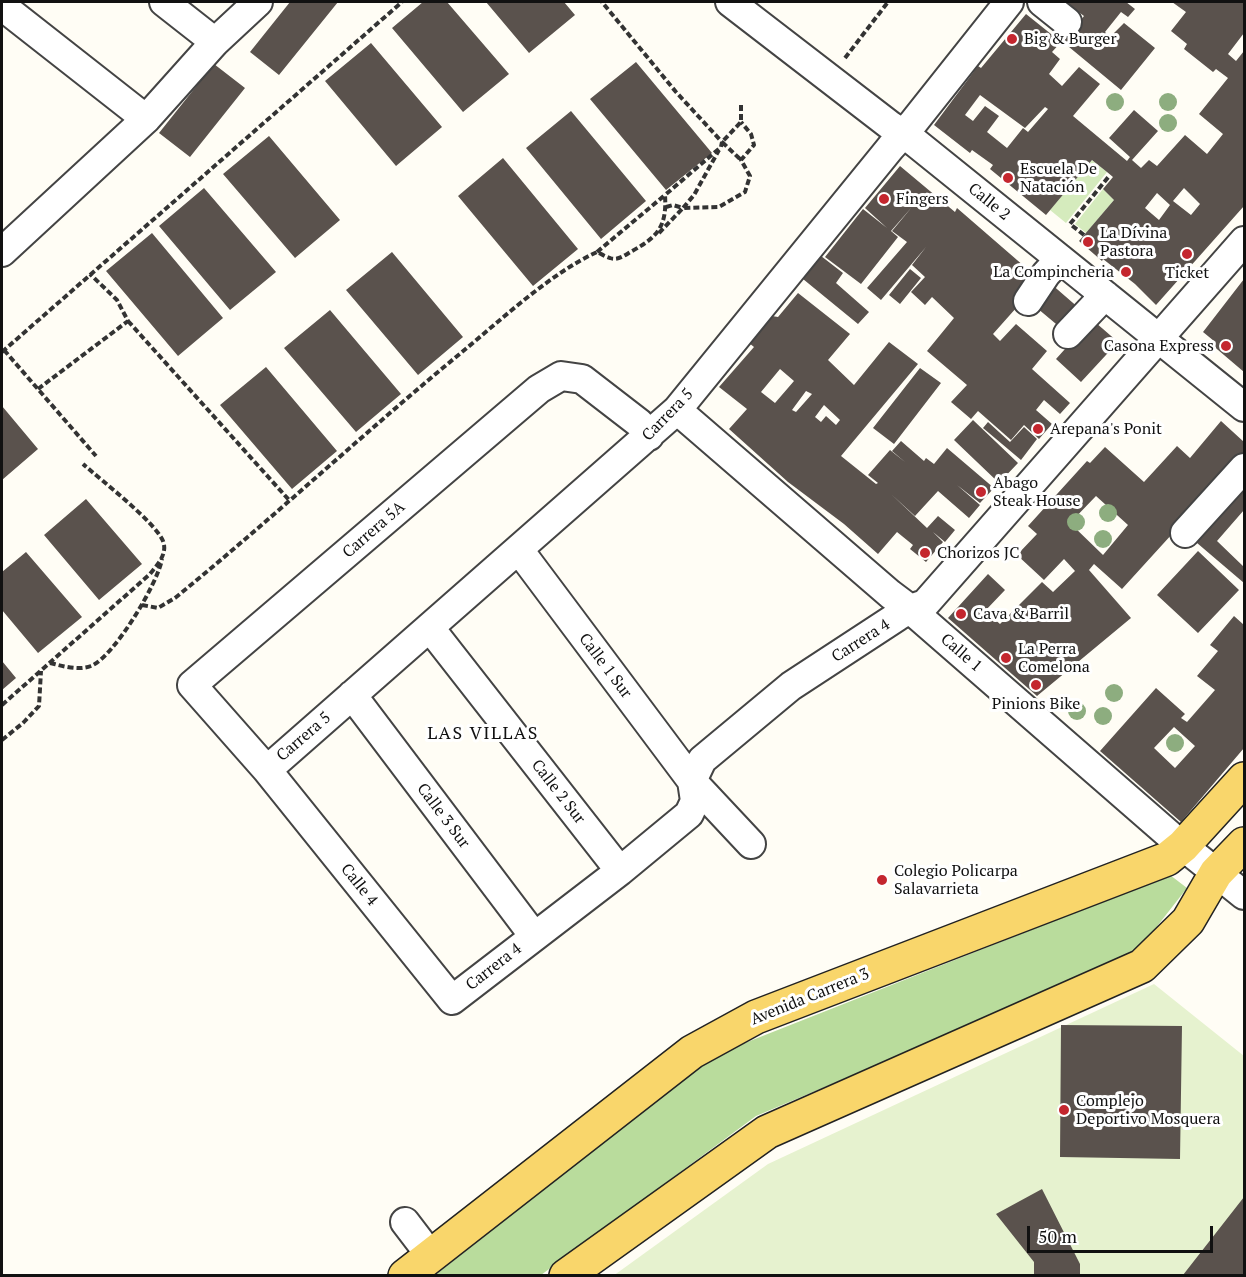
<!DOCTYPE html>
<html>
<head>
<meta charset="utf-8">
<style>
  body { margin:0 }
  #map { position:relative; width:1246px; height:1277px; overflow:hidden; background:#fffdf5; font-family:"PT Serif",serif }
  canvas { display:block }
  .frame { position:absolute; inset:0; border:3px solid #111; pointer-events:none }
  .scale { position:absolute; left:1027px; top:1226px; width:186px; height:27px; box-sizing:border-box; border:3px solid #111; border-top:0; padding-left:8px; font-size:18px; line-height:21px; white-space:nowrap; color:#111; -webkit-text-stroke:4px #fff; paint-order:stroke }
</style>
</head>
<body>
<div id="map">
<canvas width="1246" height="1277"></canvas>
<div class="frame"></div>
<div class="scale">50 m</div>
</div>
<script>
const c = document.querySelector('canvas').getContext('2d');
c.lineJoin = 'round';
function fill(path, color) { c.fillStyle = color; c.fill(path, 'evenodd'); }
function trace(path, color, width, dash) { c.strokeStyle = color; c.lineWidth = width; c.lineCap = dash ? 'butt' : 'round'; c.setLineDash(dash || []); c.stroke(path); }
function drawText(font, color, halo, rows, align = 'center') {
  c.font = font + ' "PT Serif",serif'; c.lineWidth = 6; c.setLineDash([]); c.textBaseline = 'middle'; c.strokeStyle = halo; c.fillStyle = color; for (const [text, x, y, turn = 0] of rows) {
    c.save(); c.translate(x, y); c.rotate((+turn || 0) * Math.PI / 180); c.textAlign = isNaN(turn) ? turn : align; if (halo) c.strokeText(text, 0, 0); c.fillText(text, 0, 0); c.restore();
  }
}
fill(new Path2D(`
  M1092,160L1107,172L1066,223L1050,210Z
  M1103,189L1114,200L1086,233L1075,224Z`), '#d5ebbd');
fill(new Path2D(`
  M1170,875L1187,888L1133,957L756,1116L541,1275L434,1276L712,1056Z`), '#b9dc9c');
fill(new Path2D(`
  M1154,984L1244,1056V1275L613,1276L768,1164Z`), '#e6f2cf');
fill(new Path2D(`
  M290,2H338L279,75L250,52Z
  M423,2H447L509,74L463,112L392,28Z
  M486,2H564L575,15L529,53Z
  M1065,2H1126L1135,9L1128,17L1121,12L1105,32L1110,37L1124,23L1155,48L1121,90L1063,42L1084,16Z
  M1172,2H1244V33L1228,54L1236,61L1244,51V206L1156,305L1135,284L1103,259L1102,261L1079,241L1114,200L1103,189L1113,177L1107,172L1092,160L1046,215L990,169L993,165L972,150L970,153L934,125L978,66L981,68L1026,14L1061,42L1052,52L1060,59L1049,74L1062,86L1079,67L1100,84L1073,116L1127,161L1130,157L1109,138L1134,110L1158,131L1132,160L1141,168L1149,160L1157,166L1185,135L1207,154L1223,134L1199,114L1228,78L1216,69L1213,72L1184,49L1187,44L1171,31L1186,12ZM980,95L1025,128L1045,107L1048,109L1028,132L1023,128L1007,148L987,132L999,116L985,106L973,121L965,115ZM1184,188L1200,204L1191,215L1173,201ZM1157,193L1170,205L1159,220L1145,208Z
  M371,43L442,127L396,166L325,81Z
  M636,62L712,153L666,190L590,99Z
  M214,64L245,88L190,157L159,133Z
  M571,111L646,201L601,239L526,148Z
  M269,136L340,220L295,258L223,174Z
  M503,158L578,249L533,286L458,196Z
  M900,166L955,212L957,208L1047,286L1050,283L1118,342L1081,382L1056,359L1074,339L1025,298L993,334L1000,341L1016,324L1047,351L1032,369L1070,403L1060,414L1044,400L1036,410L1052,424L1039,439L1024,425L1011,440L978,411L971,419L951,402L967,385L927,351L954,318L932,297L925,305L911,292L925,277L912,265L926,247L881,300L867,288L907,242L892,231L912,207L891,231L898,237L861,284L825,257L863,209L887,228L865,208Z
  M204,188L276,272L230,310L159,226Z
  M152,233L223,318L178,356L106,271Z
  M392,252L463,337L418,375L346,290Z
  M821,256L843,273L836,283L869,312L858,324L803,279Z
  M910,269L921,278L900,304L889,295Z
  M1244,279V372L1211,344L1214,341L1203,332Z
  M798,293L850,334L828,360L854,385L889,342L918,364L841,456L876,484L878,483L868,475L890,450L905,462L892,451L901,441L924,461L926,458L934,464L947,448L994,488L980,503L957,485L980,505L969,518L938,491L915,516L891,494L927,528L938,516L955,530L945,542L933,532L943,542L926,562L910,549L913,545L897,532L878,554L844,524L788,482L729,429L747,409L719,387L754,347L749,343L772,316L778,317ZM780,369L794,381L775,403L761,392ZM806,391L812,394L796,412L792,410ZM824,405L840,420L836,425L826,416L821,422L815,417Z
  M330,310L401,394L356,432L284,348Z
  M266,367L337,451L292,489L220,405Z
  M920,368L941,383L894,444L873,428Z
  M2,406L38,449L2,480Z
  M973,420L1018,463L999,483L954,440Z
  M1221,421L1244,442V455L1122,589L1094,564L1089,570L1131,618L1037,696L948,618L988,574L1005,590L985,611L1000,624L1042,582L1053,592L1075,571L1064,559L1044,580L1017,555L1037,534L1028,526L1087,461L1090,463L1105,447L1144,482L1177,446L1190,458ZM1096,496L1128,525L1103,555L1070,523Z
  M988,422L1010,442L1024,427L1037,439L1021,460L983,428Z
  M1244,481V510L1217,541L1244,567V583L1190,537Z
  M86,499L142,564L99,600L44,535Z
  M1198,551L1239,590L1198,633L1157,595Z
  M26,552L82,617L38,653L2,610V572Z
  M1234,616L1244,625V748L1181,822L1100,751L1156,688L1185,714L1181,718L1187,722L1215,690L1197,676L1218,651L1210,645ZM1174,727L1195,746L1175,768L1154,748Z
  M2,661L16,678L2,690Z
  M1061,1025L1182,1026L1180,1159L1060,1157Z
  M1042,1189L1080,1264V1275H1034V1262L996,1214Z
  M1244,1197V1275H1183Z`), '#5a524d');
const minor = new Path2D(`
  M164,2L215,42
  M730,2L891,126L911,139L1244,407
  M1042,2L1067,22
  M2,6L146,119
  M2,252L146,119L215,42L258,2
  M1028,301L1046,274L1060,259
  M1068,334L1105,295
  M677,410L890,594L910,609L1173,838L1244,895
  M649,436L639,423L582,379L561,376L539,389L192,685L267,770L452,1000L620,871L689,814L695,801L692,781L702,760L791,686L898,616L910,609L925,604L1244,241
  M1185,533L1244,468
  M519,550L692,781L751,844
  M430,628L620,871
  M352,695L534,936
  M267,770L677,410L891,147L913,123L1009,2
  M405,1222L431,1256`);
const major = new Path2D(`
  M405,1276L692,1052L756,1017L1167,859L1183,846L1244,779
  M566,1276L767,1132L1142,966L1188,921L1216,873L1244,844`);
trace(minor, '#444', 32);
trace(major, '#222', 36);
trace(new Path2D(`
  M845,58L888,2
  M741,105V122L722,142L741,160
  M666,207L673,205L683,208L694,195L719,150
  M659,233L683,208L719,207L745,192L750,176L741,160L754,145L751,134L741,122
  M1084,235L1070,224L1110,175
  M597,252L665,195
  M128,321L289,500
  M4,350L96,456
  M2,352L402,2
  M38,389L128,321L117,300L90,274
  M142,605L158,608L175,598C273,518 365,432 462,352C502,319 551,273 597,252C601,254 606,257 610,258C618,261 625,255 632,251C658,237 667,226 665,195L721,147L722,142L676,92L602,2
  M50,663C63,666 78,671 91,666C114,657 158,583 162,559
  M2,705L150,574C157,565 168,554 163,541C155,522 101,480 83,464
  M2,740L23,723L39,706L41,671`), '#333', 4, [6, 3]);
trace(minor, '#fff', 28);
trace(major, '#f9d66b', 33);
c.fillStyle = '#8dad7f';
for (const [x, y] of [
  [1115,102],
  [1168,102],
  [1168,123],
  [1108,513],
  [1076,522],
  [1103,539],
  [1114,693],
  [1077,711],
  [1103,716],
  [1175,743]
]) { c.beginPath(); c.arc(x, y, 9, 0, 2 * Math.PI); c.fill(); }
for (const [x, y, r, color] of [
  [1012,39,6,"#c4262e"],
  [1008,178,6,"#c4262e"],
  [884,199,6,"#c4262e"],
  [1088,242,6,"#c4262e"],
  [1187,254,6,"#c4262e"],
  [1126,272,6,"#c4262e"],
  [1226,346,6,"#c4262e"],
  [1038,429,6,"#c4262e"],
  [981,492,6,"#c4262e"],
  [925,553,6,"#c4262e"],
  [961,614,6,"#c4262e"],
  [1006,658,6,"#c4262e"],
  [1036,685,6,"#c4262e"],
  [882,880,6,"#c4262e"],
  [1064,1110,6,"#c4262e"]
]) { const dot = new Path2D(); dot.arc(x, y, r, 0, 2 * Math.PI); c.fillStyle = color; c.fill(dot); trace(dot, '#fff', 2); }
drawText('16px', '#111', '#fff', [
  ["Big & Burger",1024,39],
  ["Escuela De",1020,169],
  ["Natación",1020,187],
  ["Fingers",896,199],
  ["La Dívina",1100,233],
  ["Pastora",1100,251],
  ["La Compincheria",1114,272,"right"],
  ["Ticket",1187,273,"center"],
  ["Casona Express",1214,346,"right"],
  ["Arepana's Ponit",1050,429],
  ["Abago",993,483],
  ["Steak House",993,501],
  ["Chorizos JC",937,553],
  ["Cava & Barril",973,614],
  ["La Perra",1018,649],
  ["Comelona",1018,667],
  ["Pinions Bike",1036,704,"center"],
  ["Colegio Policarpa",894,871],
  ["Salavarrieta",894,889],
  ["Complejo",1076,1101],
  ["Deportivo Mosquera",1076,1119]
], 'left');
drawText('16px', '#111', '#fff', [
  ["Calle 2",989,202,39],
  ["Carrera 5",668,415,-46],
  ["Carrera 5A",374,530,-41],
  ["Carrera 4",861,641,-33],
  ["Calle 1",961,653,41],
  ["Calle 1 Sur",605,666,53],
  ["Carrera 5",304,737,-41],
  ["Calle 2 Sur",558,792,52],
  ["Calle 3 Sur",443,816,53],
  ["Calle 4",359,885,51],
  ["Carrera 4",494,967,-38],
  ["Avenida Carrera 3",810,997,-22]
]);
c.letterSpacing = '1.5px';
drawText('18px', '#111', '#fff', [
  ["LAS VILLAS",483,734]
]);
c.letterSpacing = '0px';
</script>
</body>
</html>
